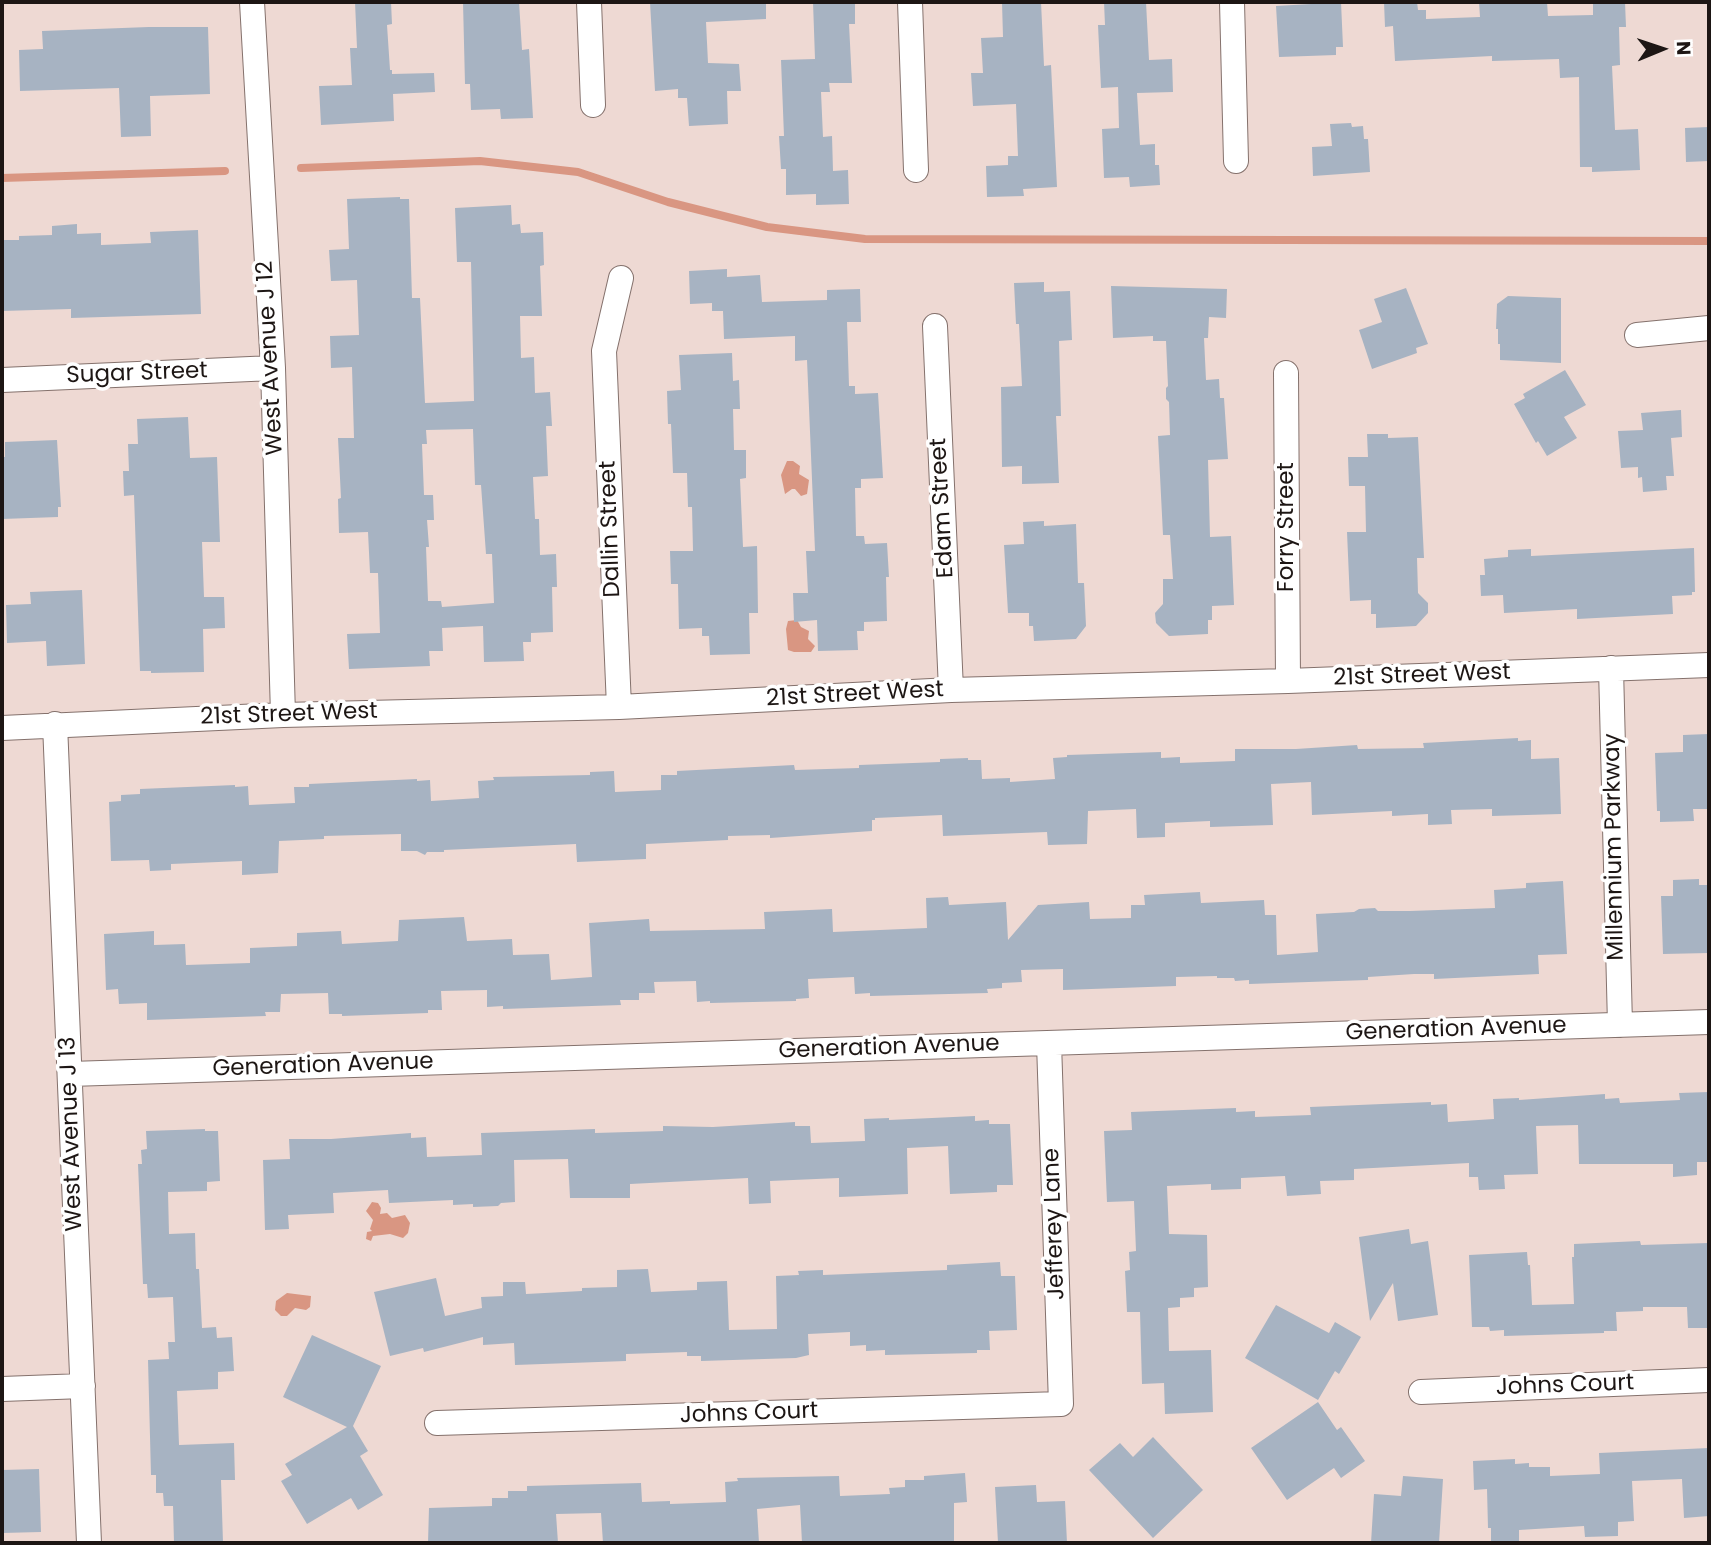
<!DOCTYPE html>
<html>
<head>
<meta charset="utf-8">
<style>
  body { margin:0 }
  #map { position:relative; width:1711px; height:1545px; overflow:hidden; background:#eed9d3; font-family:Poppins,sans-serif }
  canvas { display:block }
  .frame { position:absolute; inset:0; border:4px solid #1d1614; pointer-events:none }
  .north { position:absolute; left:1627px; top:14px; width:70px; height:70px; -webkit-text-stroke:5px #fff; paint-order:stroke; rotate:88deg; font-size:19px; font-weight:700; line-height:28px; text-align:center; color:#1d1614 }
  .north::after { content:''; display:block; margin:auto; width:24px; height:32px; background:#1d1614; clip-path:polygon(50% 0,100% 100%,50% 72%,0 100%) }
</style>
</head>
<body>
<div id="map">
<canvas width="1711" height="1545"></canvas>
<div class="frame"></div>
<div class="north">N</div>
</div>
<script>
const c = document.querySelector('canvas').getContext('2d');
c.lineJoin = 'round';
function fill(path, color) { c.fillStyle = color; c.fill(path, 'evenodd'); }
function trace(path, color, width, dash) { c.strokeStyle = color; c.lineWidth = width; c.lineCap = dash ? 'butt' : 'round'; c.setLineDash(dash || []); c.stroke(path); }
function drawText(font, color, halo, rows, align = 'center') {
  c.font = font + ' Poppins,sans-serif'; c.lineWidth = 7; c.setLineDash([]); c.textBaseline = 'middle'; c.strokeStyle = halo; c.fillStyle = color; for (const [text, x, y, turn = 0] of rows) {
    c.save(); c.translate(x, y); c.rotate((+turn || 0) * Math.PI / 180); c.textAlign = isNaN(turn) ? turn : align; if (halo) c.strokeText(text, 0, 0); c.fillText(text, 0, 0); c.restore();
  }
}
fill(new Path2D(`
  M787,461H793L800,466L799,474L809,480L807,494L801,496L795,489H792L785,494L781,475Z
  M797,620L801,627L809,631L808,639L815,646L811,652H794L788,650L786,629L788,621Z
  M372,1202L378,1203L381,1208L380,1214L387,1213L392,1218L405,1215L410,1223L408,1233L403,1238L390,1234L373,1236L371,1241L366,1239L367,1232L372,1231L370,1229L373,1220L366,1211Z
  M287,1293L311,1296L310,1307L306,1310L295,1308L287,1316H281L275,1310L276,1301Z`), '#d99682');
trace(new Path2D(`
  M301,168L480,161L578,172L668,202L767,227L865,239L1709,241
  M2,178L225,171`), '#d99682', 8);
fill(new Path2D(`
  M355,2H391L392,24L387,25L390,70H392V74L434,73L435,92L393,94L394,121L321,125L319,86L352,85L350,48H357Z
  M463,2H519L522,50L529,49L533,118L501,119L500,109L471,110L470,84H465Z
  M650,2H766V19L706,22L708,63L739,64L741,91H727L728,124L689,126L687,98H678V89L655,91Z
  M813,2H855V24H849L852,83H829L830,92H821L823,137L832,136L833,171L848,170L849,204L816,205V194L786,195V169H781L779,136H784L781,60L815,59Z
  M1002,2H1041L1044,66L1051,65L1057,187L1023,189L1024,196L987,197L986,166L1008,165V156H1018L1016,104L973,106L971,73H983L981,38L1003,37Z
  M1104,2H1146L1149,60L1172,59L1173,92L1137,93L1140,145L1155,144V165H1159L1160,185L1130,187L1129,177L1104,178L1102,129L1119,128L1118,87L1101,88L1098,25H1105Z
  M1311,2H1341L1343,47H1336V55L1279,57L1276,6L1311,4Z
  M1384,2H1417L1418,10H1426V19L1480,17L1479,2H1547L1548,16L1593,15V2H1625L1626,27H1619L1620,65L1612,66L1615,130L1638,129L1640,170L1592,172V167H1580L1579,77L1560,78L1559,59L1492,61V56L1395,61L1393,26L1385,27Z
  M149,27H208L210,94L150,96L151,136L121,137L119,88L20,91L19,50L43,49L42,31Z
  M1351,123L1352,127L1363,126L1364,139H1368L1370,172L1313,176L1312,147L1332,146L1330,124Z
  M1709,127V161L1686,162L1685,128Z
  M400,197V199H409L412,298H420L425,403L474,401L471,262H457L455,208L511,205L512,225L520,224L521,233L543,232L544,265L540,266L542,316H520L521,358L534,357L535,393L550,392L552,426H546L548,476L533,477L535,519H539L540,555L556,554L557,587H552L553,632L531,633V642H523L524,661L484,662L483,626L442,628L443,651H429L430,666L349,669L347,634L380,633L378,573H370L368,532L339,533L338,499L341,498L338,438H354L352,367L331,368L330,336L359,335L357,280L331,281L329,250L349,249L347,199ZM473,429L475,485H481L486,554H492L494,603L442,607L441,601H428L426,547H429L427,520H434L433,495H424L422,444H427L426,430Z
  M77,224V234L101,233V245L151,243L150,232L198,230L201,314L71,318V309L2,311V240H19V236L52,235V226Z
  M727,269V277L760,275L762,302L827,300V290L860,289L861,322H847L849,386H855V394L878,393L883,478L861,479V488H855L856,536H864L865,544L887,543L889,577H886L887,621L864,622V631H857L858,650L818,651L817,620L794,622L793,593H808L806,551H815L807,360L795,361V336L724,339L723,311H712V303L690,304L689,271Z
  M1044,282V292L1070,291L1072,340L1059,341L1061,416H1056L1059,483L1022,484V466L1002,467L1001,387L1022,386L1019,324H1016L1014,283Z
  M1111,286L1227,289L1226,318L1209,317L1208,338H1204L1206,380L1219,379L1220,398H1224L1228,459L1208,460L1210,537L1231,536L1234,605L1212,606V620H1208V634L1169,636L1156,623L1155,613L1163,604V579H1173L1170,535H1163L1158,436L1170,435L1169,402L1166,399V388L1168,386L1166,341H1153V336L1113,338Z
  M1406,288L1428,344L1416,348L1417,353L1372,369L1359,330L1382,322L1374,299Z
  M1508,296L1561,298V363L1500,360V344H1498V329H1496L1497,304Z
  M732,353L733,381L739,380L740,409H733L734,450H746V478L740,479L743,547L757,546L758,613H749L750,654L710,655L709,636H702V628L679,629L678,584H671L670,551H693L692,507H688L687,473H673L671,424H668L667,391L681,390L679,355Z
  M1565,370L1586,405L1564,417L1577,438L1547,456L1538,441L1536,443L1514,404L1525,398L1523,394Z
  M1681,410L1682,437L1671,438L1674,476H1666L1667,490L1643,492L1642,477L1638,478V467L1621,468L1618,431L1643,430L1641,413Z
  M188,417L190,458L217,457L220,542H202L204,597H224L225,628L203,629L204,672L151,673V671H140L134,495L124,496L123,471H129L128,444H138L137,419Z
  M1367,434H1388V438L1418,437L1424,558H1417L1418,593L1428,603V613L1416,626L1376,628V614H1371V600L1350,601L1347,532H1366L1365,486H1349L1348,457H1368Z
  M57,440L61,507H58V517L2,519V457H5V442Z
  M1044,521V526L1076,524L1078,583H1084L1086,626L1076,639L1034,641L1033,626H1029V613H1008L1004,545L1024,544L1023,522Z
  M1694,548L1695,592H1692V595L1672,596L1673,614L1577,619V609L1504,613L1503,595L1481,596L1480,575H1485L1484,559L1508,557V550L1531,549V556Z
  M82,590L85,664L47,666L46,641L7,643L6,605L31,604L30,592Z
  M1709,734V809H1693L1694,821L1660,822V811H1657L1655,753L1683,752V735Z
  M1518,738V741L1531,740V759L1559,758L1561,814L1492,816V809L1451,810L1452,824L1428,825V814L1392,816V811L1312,815L1311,782L1271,784L1273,825L1210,827V821L1165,823V837L1137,838L1136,809L1088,811L1087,844L1048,845L1047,832L943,836L942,815L875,818V820H872V831L770,838V835L728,836V840L646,844V859L577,862L576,844L444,850V852H427L425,855L417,851H401V834L324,836V839L279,841L278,873L242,875V861L171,864V870L150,871L149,860L111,861L109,802L121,801V795L140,794V789L235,785V787L248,786L249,805L295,803L294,787H309V784L417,779V781L430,780L431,801L479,798L478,781L494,780L493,777L590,775V772L614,771L615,792L661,790V775H677V771L794,765L795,770L859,768V765L940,762V759L968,758V760H981L982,779L1010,778V782L1055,779L1053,758L1067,757V755L1161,752V758L1180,757V763L1235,761V749H1296L1357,745L1358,749L1424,748L1423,743Z
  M1699,879V885H1709V953L1663,954L1661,896H1673V880Z
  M1563,881L1567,954L1538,955L1539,974L1434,979V974H1414L1368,977V980L1249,984V980L1235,981L1234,978H1217V976L1176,977V986L1063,990V969L1021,970L1022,982L1002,983V988L987,989L988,993L870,996V993L855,994L854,977L808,979L809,998L796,999V1001L710,1003V1001L697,1002L696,981L654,982L655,993H639V1000H620L621,1005L503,1009V1006L487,1007V990L441,991L442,1010H428V1013L342,1016V1014H329L328,993L281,994L280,1012H265L266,1016L147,1020V1003L119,1004L118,989L106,990L104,934L154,931V945L185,944L186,965L250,963V948L297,946V933L341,931L342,944L398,941L399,920L464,917L467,941L512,939L513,955L549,954L551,980L592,977L589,923L649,919L650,931L765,929L764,912L832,909L833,932L927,928L926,898L948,897L949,905L1006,902L1008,940L1038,905L1089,902L1090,919L1131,918V905H1145L1144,895L1200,892L1201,903L1264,900L1265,915H1276L1277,955L1318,952L1316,914L1354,912L1359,909L1375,908L1378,911H1410L1495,908L1494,890L1526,888V883Z
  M1709,1092V1162H1697V1175L1673,1177V1164H1579L1578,1125L1536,1126L1538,1174L1504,1175L1505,1189L1479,1190L1478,1177H1469V1163L1354,1169V1180L1320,1181L1321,1194L1287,1196L1285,1176L1241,1178V1189L1211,1190V1184L1167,1186L1169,1234L1207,1235L1208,1287L1194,1288V1297L1180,1298V1307L1168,1308L1169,1351L1211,1350L1213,1412L1165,1414L1164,1383L1142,1384L1140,1312H1127L1125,1271L1130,1270L1129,1252L1136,1251L1134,1201L1107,1202L1104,1131L1132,1130L1131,1112L1236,1108V1112L1255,1111V1117L1311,1115L1310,1107L1431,1102V1105L1447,1104L1448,1122L1494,1119L1493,1099L1519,1098V1100L1605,1094V1099L1619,1098L1620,1103L1680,1100L1679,1093Z
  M975,1116V1121L989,1120V1124H1010L1013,1185H997V1192L950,1194L948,1146L907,1148L908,1194L839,1197V1178L770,1181L771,1203L749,1204L748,1178L630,1184V1198H570L568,1159L514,1160L515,1202L501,1203L498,1206L473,1207V1204L453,1205V1200L389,1203L388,1190L333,1193L334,1213L288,1215L289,1229L265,1230L263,1160L290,1159L289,1139H331L411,1133V1138L426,1137L427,1157L482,1155L481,1133L595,1129V1133L663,1131V1126L713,1127L795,1122V1126H810L811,1143L865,1141L864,1119L889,1118V1120Z
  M205,1129V1131H218L220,1181L207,1182V1191L168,1192L169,1234L195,1233L196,1269H199L202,1328L216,1327L217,1338L232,1337L234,1371L218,1372V1389L177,1391L179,1445L234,1443L235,1480H221L223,1543H174L173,1506H164L163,1493H156V1475H151L148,1360L169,1359L168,1342H175L173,1297L148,1298L147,1284H143L138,1164H142L141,1150L147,1149L146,1131Z
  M1409,1229L1411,1244L1428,1241L1438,1315L1398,1321L1393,1283L1370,1321L1359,1237Z
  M1640,1241L1641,1245L1709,1243V1328H1688L1687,1307H1643V1311L1616,1312L1617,1331H1604V1333L1504,1336V1330L1490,1331L1489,1327H1472L1469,1255L1527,1252L1528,1265H1530L1532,1305L1574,1304L1572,1257H1574V1244Z
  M1000,1262L1001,1276H1015L1017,1330L989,1331L990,1350H977V1353L885,1355V1350L866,1351V1345L850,1346V1332L808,1334L809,1355L796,1358L701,1361V1356H687V1352L626,1354V1361L515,1365L514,1343L483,1345V1337L424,1352L423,1348L390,1356L374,1292L436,1278L445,1316L482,1308L481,1297L503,1296V1282H525L526,1294L582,1291V1288L617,1287V1270L648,1269L651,1292L697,1290V1282L727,1281L729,1330L777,1329L776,1276L799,1275L798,1271L823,1270V1275L947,1270V1265Z
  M1276,1305L1329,1333L1335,1322L1361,1337L1339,1374L1335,1371L1318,1400L1245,1358Z
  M312,1335L381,1366L353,1426L368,1451L360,1456L383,1495L358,1510L351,1498L307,1524L281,1481L292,1475L285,1464L347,1427L283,1397Z
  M1318,1402L1337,1430L1341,1427L1365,1461L1341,1478L1334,1468L1287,1500L1251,1448Z
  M1153,1437L1203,1490L1153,1538L1089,1470L1120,1443L1133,1457Z
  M1709,1448V1516L1684,1518L1682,1479L1632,1481L1634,1521L1618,1522V1536L1585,1537L1584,1526L1519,1530V1541L1491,1542V1528H1488L1487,1489L1474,1490L1473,1461L1515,1459V1464L1529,1463V1467H1550V1476L1600,1474L1599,1453Z
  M39,1469L41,1532L2,1533V1470Z
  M965,1473L967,1502L954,1503V1543H802L800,1505L757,1509L759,1543H603L601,1513L556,1514L558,1543H428L429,1508L492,1506V1498H508V1491H527V1486L641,1483L642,1502L670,1501V1504L726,1502L725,1482L738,1481L737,1478L839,1476L840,1496L890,1494L889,1488L905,1487V1480H924V1476Z
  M1403,1476L1443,1479L1439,1543H1371L1374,1494L1401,1496Z
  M1036,1485L1037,1502L1065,1501L1067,1543H998L995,1487Z`), '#a7b3c2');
const minor = new Path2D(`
  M252,2L273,368L283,715
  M589,2L593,105
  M910,2L916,170
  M1232,2L1236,161
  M935,326L951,690
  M1637,335L1709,328
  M1286,373L1288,681
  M2,380L273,368
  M1611,668L1620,1025
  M619,707L604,351L621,278
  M55,724L89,1543
  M2,728L283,715L619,707L951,690L1288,681L1709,665
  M70,1074L1709,1022
  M2,1389L83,1386
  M1421,1392L1709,1380
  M437,1423L1061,1404L1049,1043`);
trace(minor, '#84716c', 26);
trace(minor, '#fff', 24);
drawText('23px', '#1d1614', '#fff', [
  ["West Avenue J 12",271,358,-93],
  ["Sugar Street",137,374,-2],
  ["Edam Street",943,508,-93],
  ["Forry Street",1287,527,-90],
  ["Dallin Street",611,529,-92],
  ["21st Street West",1422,676,-2],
  ["21st Street West",855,695,-3],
  ["21st Street West",289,715,-2],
  ["Millennium Parkway",1615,847,-91],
  ["Generation Avenue",1456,1030,-2],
  ["Generation Avenue",889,1048,-2],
  ["Generation Avenue",323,1066,-2],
  ["West Avenue J 13",72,1134,-92],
  ["Jefferey Lane",1055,1224,-92],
  ["Johns Court",1565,1386,-2],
  ["Johns Court",749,1414,-2]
]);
</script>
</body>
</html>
